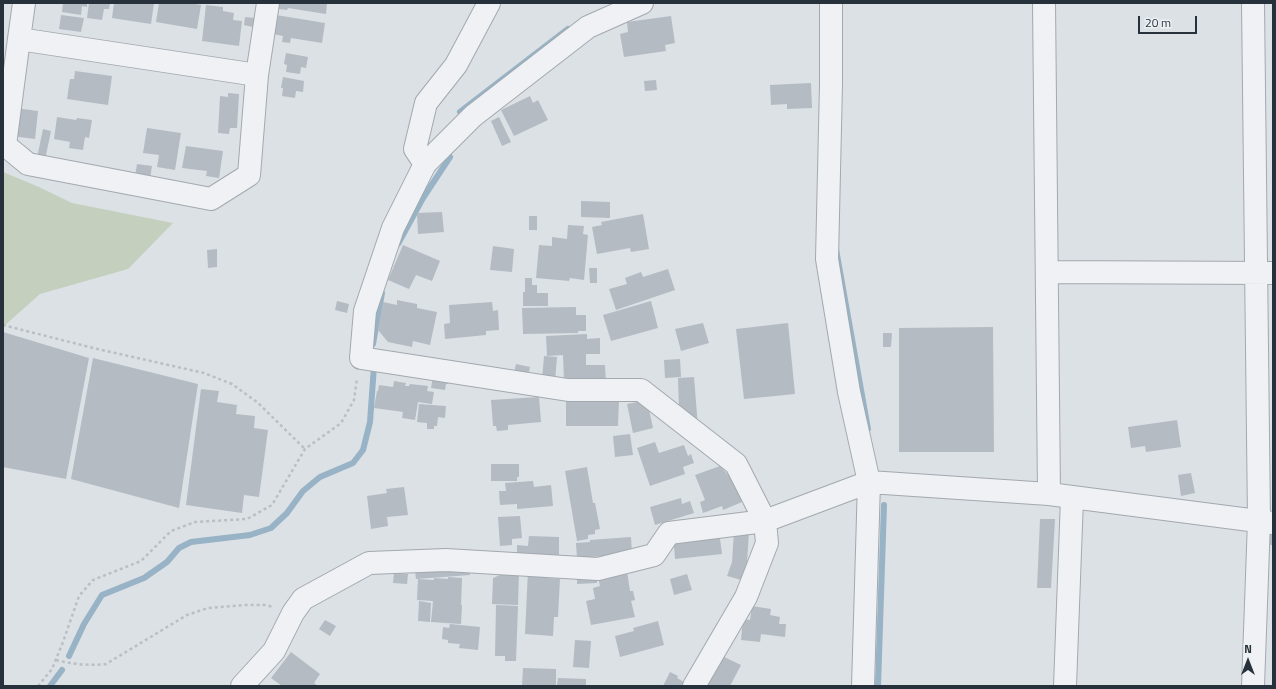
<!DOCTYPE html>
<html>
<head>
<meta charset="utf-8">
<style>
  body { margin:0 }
  #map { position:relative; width:1276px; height:689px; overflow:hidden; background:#dce1e6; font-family:"Titillium Web",sans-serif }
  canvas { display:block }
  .frame { position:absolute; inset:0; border:4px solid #27313b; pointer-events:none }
  .north { position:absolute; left:1228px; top:641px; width:40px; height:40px; -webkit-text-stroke:3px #ebf0f4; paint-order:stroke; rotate:0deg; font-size:11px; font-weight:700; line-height:16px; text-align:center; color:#27313b }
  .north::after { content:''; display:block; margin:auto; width:14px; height:18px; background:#27313b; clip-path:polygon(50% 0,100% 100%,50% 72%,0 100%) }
  .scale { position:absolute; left:1138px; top:16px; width:59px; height:18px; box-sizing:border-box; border:2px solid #27313b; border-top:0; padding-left:5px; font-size:12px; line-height:14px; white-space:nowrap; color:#27313b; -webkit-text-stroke:3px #ebf0f4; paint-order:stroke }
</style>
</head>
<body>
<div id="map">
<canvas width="1276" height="689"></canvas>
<div class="frame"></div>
<div class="north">N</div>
<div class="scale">20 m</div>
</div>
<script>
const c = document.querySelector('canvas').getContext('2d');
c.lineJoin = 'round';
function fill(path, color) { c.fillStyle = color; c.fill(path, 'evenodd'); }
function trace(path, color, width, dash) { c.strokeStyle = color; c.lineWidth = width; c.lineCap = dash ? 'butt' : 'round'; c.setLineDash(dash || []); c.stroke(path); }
fill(new Path2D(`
  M3,172L39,187L72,203L173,223L128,269L40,294L3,327Z`), '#c4cfbe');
trace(new Path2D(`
  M460,112L568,29
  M398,244L423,198L450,157
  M836,249L868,429
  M373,344L382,293
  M69,656L84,624L102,595L144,578L167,562L179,548L191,542L250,535L271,528L287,513L303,491L320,477L353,463L363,450L370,422L374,366
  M50,686L62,670
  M878,686L884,505`), '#98b3c5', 6);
fill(new Path2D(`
  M63,3H87V7L82,6L81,15L62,12Z
  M89,3H110L109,9H104L102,20L87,18Z
  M114,3H133L141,4V3H154L151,24L112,18Z
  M159,3H189L201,5L197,29L156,22Z
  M279,3H327L326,14L288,8L287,10L279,9Z
  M206,5L223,7V11L234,13L233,20L242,21L239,46L202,41Z
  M61,15L84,18L81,32L59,29Z
  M276,15L325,23L322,43L291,38L290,43L282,42L283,36L273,34Z
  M671,16L675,43L665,45L666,51L624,57L620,34L628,32L627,22Z
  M245,17L255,18L253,27L244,25Z
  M286,53L308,57L306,68L301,67L300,74L286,72L287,65L284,64Z
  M75,71L112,76L108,105L67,99L70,79H74Z
  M283,77L304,81L303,92L296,91L295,98L282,96L283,88H281Z
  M656,80L657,90L645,91L644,81Z
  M811,83L812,108L787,109V104L771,105L770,85Z
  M228,93L239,94L237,128H230L229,134L218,133L220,96L228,97Z
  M530,96L533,103L538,100L548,120L514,136L501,110Z
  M15,108L38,111L35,139L12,136Z
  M57,117L76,120L77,118L92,120L89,138L85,137L83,150L69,148L70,142L54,139Z
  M499,117L511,142L502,146L491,121Z
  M147,128L181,133L175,170L157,167L159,155L143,153Z
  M43,129L51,131L45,160L37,158Z
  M186,146L223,151L219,178L206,176L207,171L182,168Z
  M137,164L152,166L150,179L135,176Z
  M581,201L610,202V218L581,217Z
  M442,212L444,232L418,234L417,213Z
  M643,214L649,249L631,252L630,248L597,254L592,227L602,225L601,222Z
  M529,216H537V230H529Z
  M568,225L584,226L583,234L588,235L584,280L570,278L569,281L536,278L539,245L552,246V237L567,239Z
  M403,245L440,261L432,281L416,275L409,289L388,280Z
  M493,246L514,249L512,272L490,270Z
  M217,249V267L208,268L207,250Z
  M589,268H597V283H590Z
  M668,269L675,290L616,310L609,289L627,284L625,278L641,272L643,277Z
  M525,278H532V285H537V293H548V306H523V292H525Z
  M397,300L417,304V308L437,312L430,345L413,341L412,347L388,342L378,330L383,302L397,305Z
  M337,301L349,304L347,313L335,310Z
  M651,301L658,328L611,341L603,315Z
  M492,302L493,311L498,310L499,330L486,331V335L445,339L444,324L450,323L449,305Z
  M576,307V315H586V331H578V333L523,334L522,308Z
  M703,323L709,343L681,351L675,329Z
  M788,323L795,394L744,399L736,329Z
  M993,327L994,452H899V328Z
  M3,332L89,358L66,479L3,467Z
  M883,333H892L891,347H883Z
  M587,334V339L600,338V354H586V365H605L606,383L564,381L563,355L547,356L546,336Z
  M544,356L557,357L555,381L542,380Z
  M93,358L198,384L179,508L71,479Z
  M680,359L681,377L665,378L664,360Z
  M516,364L530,367L528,376L514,373Z
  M433,376L449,379L448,384H446L445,390L431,388Z
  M694,377L698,427L679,408L678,378Z
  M394,381L406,383L405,386H409L410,384L428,386L427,391L434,392L432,404L418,402L415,420L402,418L403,412L374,408L377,391H378L379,385L393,387Z
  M201,389L219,391L217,402L237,405L236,414L255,416L254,428L268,430L259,497L244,495L242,513L186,505Z
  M539,397L541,422L508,425V430L497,431L496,426H493L491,400Z
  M566,399L619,400L618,426H566Z
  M647,400L653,428L633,433L627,404Z
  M419,404L446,406L445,418L438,417L437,426H434V429H427V423L417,422Z
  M1177,420L1181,447L1146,452L1145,446L1131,448L1128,427Z
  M630,434L633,455L615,457L613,436Z
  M655,442L659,453L684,445L688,456L691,454L694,463L683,467L685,474L650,486L637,448Z
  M491,464H519V477H517V481H491Z
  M720,466L735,482L742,502L723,510L722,506L703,513L700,502L705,500L695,475Z
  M587,467L593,503H595L600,529L595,530V534L588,535V539L577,541L565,471Z
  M1191,473L1195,493L1181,496L1178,475Z
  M533,481L534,487L551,485L553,506L517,509V504L500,505L499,491H506L505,483Z
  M404,487L408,515L387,517L388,526L371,529L367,496L387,493L386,489Z
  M681,498L682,504L690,501L694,513L655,525L650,507Z
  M520,516L522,538L512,539V545L500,546L498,517Z
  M1040,519H1055L1051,588H1037Z
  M719,531L722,554L675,559L674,546H670L688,532Z
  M734,531L749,532L747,563L741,580L727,576L732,562Z
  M1267,531H1273V545H1266Z
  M529,536L559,537V555L517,554V545L528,546Z
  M631,537L632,554L577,558L576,543L590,542V540Z
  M469,568L470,575L416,579L415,571Z
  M597,569V583L577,584V570Z
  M528,570L547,571V578L560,579L558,617H554L553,636L525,634Z
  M509,571H519L518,605L492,604L493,578Z
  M627,571L630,591H633L635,600L631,601L635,617L591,625L586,601L595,599L593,588L600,586L598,577Z
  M394,573L408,574L407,584L393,583Z
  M687,574L692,590L674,595L670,579Z
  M448,577L462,578L461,605H462L461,624L431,622L433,601L417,600L418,579L434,580V578L448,579Z
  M419,601L431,603L430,622L418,621Z
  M496,605L518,606L516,661H505V656H495Z
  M752,606L771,609L770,615L780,617L779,624H786L785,637L761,634L760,642L741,640L743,619L750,620Z
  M325,620L336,626L330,636L319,629Z
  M658,621L664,645L620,657L615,636L634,631L633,628Z
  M450,624L480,627L478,650L459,648L460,644L448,643V640L442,639L443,627L449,628Z
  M575,640L591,641L589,668L573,667Z
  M291,652L320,674L314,683L318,686H282L271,678Z
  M720,655L741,665L730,686H704Z
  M523,668L556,669V686H522Z
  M670,672L678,676L677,678L686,683L685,686H663Z
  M558,678L586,679V686H557Z`), '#b4bbc2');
const street = new Path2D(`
  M24,3L19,39L257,75
  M642,3L588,27L473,116L425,164L393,228L365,311L361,358L568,390H641L736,464L765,521L767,543L746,597L694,686
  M831,3V84L827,259L849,392L869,482L863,686
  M1044,3L1049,494
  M1253,3L1259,521L1253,686
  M19,39L5,145L28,164L211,199L249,175L257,75L268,3
  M425,164L415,149L426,103L456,65L489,3
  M1047,272L1273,273
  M242,686L274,651L293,613L303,599L369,563L446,560L598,569L654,555L669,533L765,521L869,482L1049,494L1273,523
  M1065,686L1072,498`);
trace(street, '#a2a9af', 24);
trace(new Path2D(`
  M3,325L93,348L204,373L232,384L257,402L305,449
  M56,660C72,664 89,666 106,664L187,615L208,608L246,605H266L273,607
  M38,686L52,669L63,642L79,596L93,580L141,561L171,531L195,522L247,519L272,505L305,449L341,423L354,400L357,378`), '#bbbfc4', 2.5, [3, 3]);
trace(street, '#eff1f4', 22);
</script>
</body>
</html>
